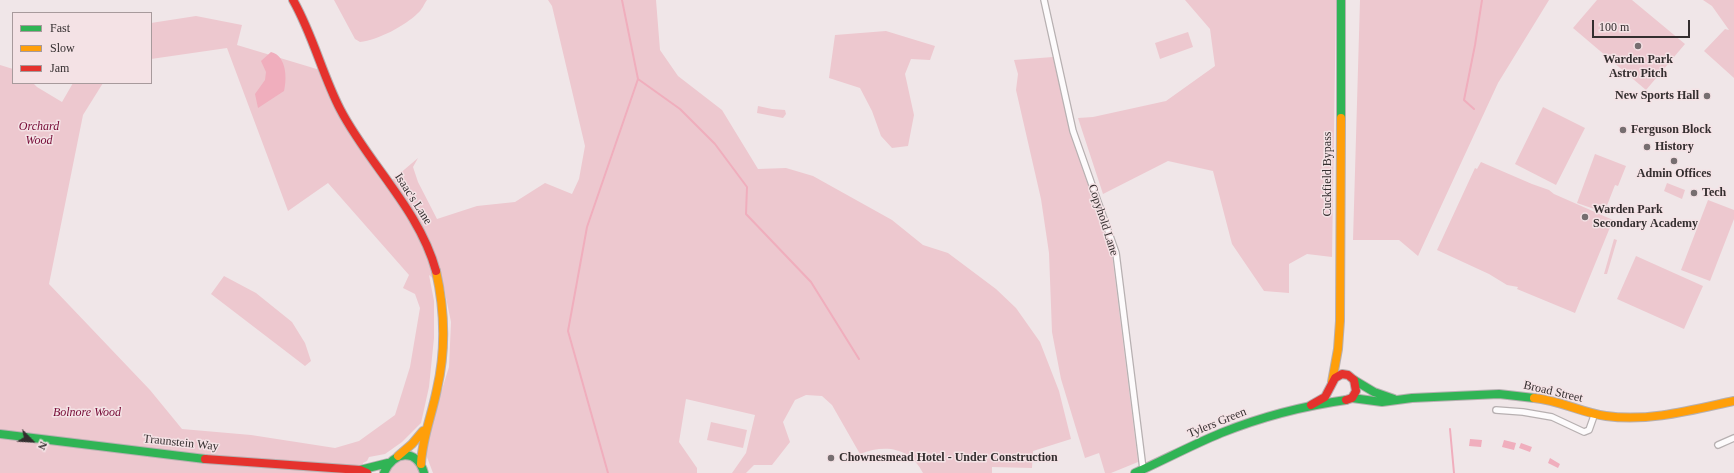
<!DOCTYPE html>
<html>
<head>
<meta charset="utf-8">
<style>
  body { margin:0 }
  #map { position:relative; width:1734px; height:473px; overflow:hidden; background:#f0e6e8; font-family:Georgia,serif }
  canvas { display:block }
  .legend { position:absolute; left:12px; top:12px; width:140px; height:72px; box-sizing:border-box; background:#f4e2e5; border:1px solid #a79a9c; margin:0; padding:5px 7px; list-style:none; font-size:12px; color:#342e2f }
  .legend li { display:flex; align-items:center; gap:8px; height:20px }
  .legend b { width:20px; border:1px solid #a79a9c }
  .north { position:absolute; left:12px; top:421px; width:40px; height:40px; -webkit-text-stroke:3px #f4e2e5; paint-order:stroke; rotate:114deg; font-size:11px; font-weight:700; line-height:16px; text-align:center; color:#342e2f }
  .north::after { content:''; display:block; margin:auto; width:14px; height:18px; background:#342e2f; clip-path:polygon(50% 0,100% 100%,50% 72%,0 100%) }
  .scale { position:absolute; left:1592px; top:20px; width:98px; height:18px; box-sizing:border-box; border:2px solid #342e2f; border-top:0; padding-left:5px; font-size:12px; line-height:14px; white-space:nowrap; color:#342e2f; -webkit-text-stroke:3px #f4e2e5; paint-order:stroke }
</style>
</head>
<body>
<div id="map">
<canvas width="1734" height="473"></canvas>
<ul class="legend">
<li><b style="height:5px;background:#30b455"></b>Fast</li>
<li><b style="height:5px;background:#ff9f0a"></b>Slow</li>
<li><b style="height:5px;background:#e5322d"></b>Jam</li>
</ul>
<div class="north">N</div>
<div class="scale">100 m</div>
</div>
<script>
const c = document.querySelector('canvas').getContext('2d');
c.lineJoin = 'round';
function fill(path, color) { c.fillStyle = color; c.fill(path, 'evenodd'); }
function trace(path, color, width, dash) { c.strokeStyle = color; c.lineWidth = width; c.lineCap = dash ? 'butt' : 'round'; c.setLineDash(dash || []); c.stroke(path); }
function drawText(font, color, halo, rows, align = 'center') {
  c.font = font + ' Georgia,serif'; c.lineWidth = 3; c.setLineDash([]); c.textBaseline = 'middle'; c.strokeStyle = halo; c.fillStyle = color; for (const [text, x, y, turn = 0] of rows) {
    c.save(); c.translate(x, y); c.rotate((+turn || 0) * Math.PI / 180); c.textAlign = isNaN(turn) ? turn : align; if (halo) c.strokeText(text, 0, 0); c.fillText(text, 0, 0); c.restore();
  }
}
fill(new Path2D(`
  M334,0H427C424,4 422,10 418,13C405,26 378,40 360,42L355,39Z
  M548,0H656L660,50L678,76L722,110L758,169L786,168L813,176L892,220L923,245L948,253L996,289L1016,308L1040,342L1059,391L1071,439L1033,451L1032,468L992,467V473H923C910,447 885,444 860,454L832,405L822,396L806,395L795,400L783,422L790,442L772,465H754L746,473H732L746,453L755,415L686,399L679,442L697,468V473H433L425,452L428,434L449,367L451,322L444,288L429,275L434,301V338L429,387L421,423L402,442L385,454L369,457L367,461L363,463L362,473H0V65L13,69V83H33L37,87L62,102L73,83H103L83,115L49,284L150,390L182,429L251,435L335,448L359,441L395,415L410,367L420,308L415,294L403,288L409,275L328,183L288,211L227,48L151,59V23L196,16L242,25L237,45L320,70L351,137L385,186L418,158L413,167L418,182L437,219L477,206L515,202L545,183L572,194L579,179L585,146L552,6Z
  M1185,0H1336L1332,257L1307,254L1289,264V293L1264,291L1232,244L1213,171L1168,161L1103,194L1078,118L1093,117L1166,101L1215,66L1210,29Z
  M1360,0H1549L1498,83L1418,256L1399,240H1353Z
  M1597,0H1632L1685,44L1646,90L1573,28Z
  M1703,0H1734V78L1704,51L1725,29L1729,30L1712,6Z
  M886,31L935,46L930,60L911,59L905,74L914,115L908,146L892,148L881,136L872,111L860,88L829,78L835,35Z
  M1188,32L1193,47L1160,59L1155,43Z
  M1053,57L1067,119L1081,164L1112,254L1138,462L1111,473H1105L1099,453L1085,458L1061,379L1052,332L1049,253L1041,199L1016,90L1018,74L1014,60Z
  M758,106L772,109L785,110L786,114L783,118L757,113Z
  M1543,107L1585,128L1556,185L1515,164Z
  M1595,154L1626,166L1618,186L1615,185L1606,208L1600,211L1577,203Z
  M1481,162L1532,184L1549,190L1554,194L1613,220L1575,313L1517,289L1518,287L1507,285L1489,274L1437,250L1475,168L1477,169Z
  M1667,183L1685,190L1682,199L1664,191Z
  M1708,200L1734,210V219L1710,281L1681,270Z
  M1614,239L1617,240L1607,274H1604Z
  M1636,256L1703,286L1684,329L1617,299Z
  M224,276L256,293L292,322L305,343L311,361L305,366L211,294Z
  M711,422L747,430L743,448L707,440Z
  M399,459C411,460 416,461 420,473H388Z`), '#edc8cf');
fill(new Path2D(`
  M271,52C287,56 287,79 284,91L258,108L255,94L265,80L266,72L261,61Z
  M1470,439L1482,440L1481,447L1469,446Z
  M1504,440L1516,443L1514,450L1502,447Z
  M1521,443L1532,447L1530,452L1519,448Z
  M1550,458L1560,464L1558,468L1548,463Z`), '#f0aebd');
trace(new Path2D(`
  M638,79L680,109L715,144L747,187L746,214L811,282L859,359
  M1474,109L1464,100L1475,45L1482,0
  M1450,429L1454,473
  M608,473L568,331L587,227L638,79L622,0`), '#f0aebd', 2);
const street = new Path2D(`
  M1044,0L1073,131L1116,253L1143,469
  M1496,410L1523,412L1552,417L1584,432L1589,430L1595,413
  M1718,445L1734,438`);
const fast = new Path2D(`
  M1341,118V0
  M1354,380L1374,392L1394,399
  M1352,398L1382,402L1412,398L1499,394L1534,398
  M0,434L205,459
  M360,470L388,463
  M384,473C393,451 417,448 424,473
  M1135,473C1164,460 1192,445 1221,433C1261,417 1303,406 1346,400`);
const slow = new Path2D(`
  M1332,382L1338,349L1340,321L1341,118
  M1534,398C1559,400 1582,413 1606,416C1649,422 1692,410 1734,401
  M398,456L412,444L423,431
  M421,464C422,438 432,415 437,389C446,350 445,311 436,271`);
const jam = new Path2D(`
  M293,0C313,35 322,74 340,109C369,165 419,209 436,271
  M1311,405L1325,397L1335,378L1342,374L1348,375L1354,380L1356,391L1352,398L1346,400
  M205,459L360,470L367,473`);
trace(street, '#b7b0b1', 8);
trace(fast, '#b7b0b1', 10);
trace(slow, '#b7b0b1', 10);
trace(jam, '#b7b0b1', 10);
trace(street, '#fdfbfc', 5.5);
trace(fast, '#30b455', 8);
trace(slow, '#ff9f0a', 8);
trace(jam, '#e5322d', 8);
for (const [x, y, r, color] of [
  [1638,46,4,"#766e70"],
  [1707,96,4,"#766e70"],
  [1623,130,4,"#766e70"],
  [1647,147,4,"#766e70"],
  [1674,161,4,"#766e70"],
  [1694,193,4,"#766e70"],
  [1585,217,4,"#766e70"],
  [831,458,4,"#766e70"]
]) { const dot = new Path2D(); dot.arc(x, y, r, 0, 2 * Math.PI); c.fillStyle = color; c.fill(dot); trace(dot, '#f4e2e5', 1.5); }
drawText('bold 12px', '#342e2f', '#f4e2e5', [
  ["Warden Park",1638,60,"center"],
  ["Astro Pitch",1638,74,"center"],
  ["New Sports Hall",1699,96,"right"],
  ["Ferguson Block",1631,130],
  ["History",1655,147],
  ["Admin Offices",1674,174,"center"],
  ["Tech",1702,193],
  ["Warden Park",1593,210],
  ["Secondary Academy",1593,224],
  ["Chownesmead Hotel - Under Construction",839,458]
], 'left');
drawText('italic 12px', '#740834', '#f4e2e5', [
  ["Orchard",39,127],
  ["Wood",39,141],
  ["Bolnore Wood",87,413]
]);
drawText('12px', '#342e2f', '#f4e2e5', [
  ["Cuckfield Bypass",1328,174,-90],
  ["Isaac's Lane",413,199,57],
  ["Copyhold Lane",1103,220,72],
  ["Broad Street",1553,392,13],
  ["Tylers Green",1217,423,-22],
  ["Traunstein Way",181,443,6]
]);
</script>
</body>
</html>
